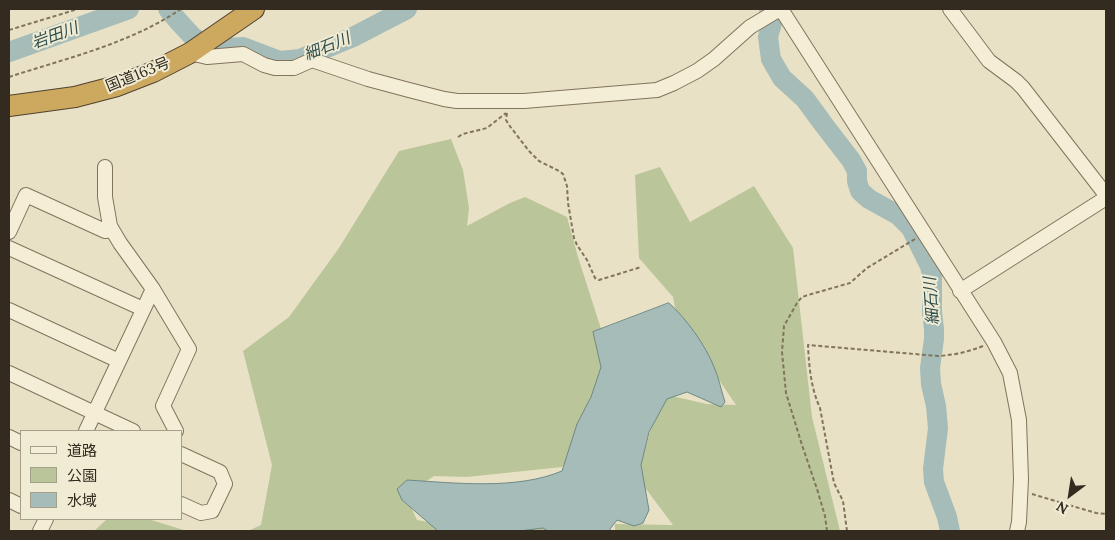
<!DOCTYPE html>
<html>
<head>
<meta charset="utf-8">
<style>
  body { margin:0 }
  #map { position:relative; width:1115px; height:540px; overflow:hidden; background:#e8e1c5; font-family:Lora,"Noto Sans JP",serif }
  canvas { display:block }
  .frame { position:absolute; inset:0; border:10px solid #332b1f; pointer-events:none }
  .legend { position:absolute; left:20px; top:430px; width:162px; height:90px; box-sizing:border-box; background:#f0ebd3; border:1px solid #a49e8b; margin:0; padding:6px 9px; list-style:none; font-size:15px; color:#332b1f }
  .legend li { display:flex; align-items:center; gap:10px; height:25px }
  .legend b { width:25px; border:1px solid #a49e8b }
  .north { position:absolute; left:1045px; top:470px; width:50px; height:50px; -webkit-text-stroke:4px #f0ebd3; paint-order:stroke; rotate:211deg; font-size:14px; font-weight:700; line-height:20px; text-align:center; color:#332b1f }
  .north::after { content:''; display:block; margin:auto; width:18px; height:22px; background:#332b1f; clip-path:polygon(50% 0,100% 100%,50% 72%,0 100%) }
</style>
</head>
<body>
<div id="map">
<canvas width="1115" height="540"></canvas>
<div class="frame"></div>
<ul class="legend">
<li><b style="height:6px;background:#f4eed7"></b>道路</li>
<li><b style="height:14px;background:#bbc59a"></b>公園</li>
<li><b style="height:14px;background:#a6bcb8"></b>水域</li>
</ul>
<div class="north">N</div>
</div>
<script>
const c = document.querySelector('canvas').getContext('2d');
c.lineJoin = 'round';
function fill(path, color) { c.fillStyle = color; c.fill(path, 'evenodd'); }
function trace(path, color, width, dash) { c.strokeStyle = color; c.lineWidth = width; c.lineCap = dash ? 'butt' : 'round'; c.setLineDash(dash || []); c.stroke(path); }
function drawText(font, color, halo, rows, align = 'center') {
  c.font = font + ' Lora,"Noto Sans JP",serif'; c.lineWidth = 4; c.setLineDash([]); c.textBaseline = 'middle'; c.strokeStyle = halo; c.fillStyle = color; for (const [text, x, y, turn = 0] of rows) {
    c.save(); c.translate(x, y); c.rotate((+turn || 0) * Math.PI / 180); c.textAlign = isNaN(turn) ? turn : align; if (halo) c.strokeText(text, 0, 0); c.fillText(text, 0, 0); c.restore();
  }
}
fill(new Path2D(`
  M451,139L463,170L469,208L467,226L510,203L525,197L567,217L578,257L611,360L593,426L562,467L467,477L434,476L419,486L409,503L417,520L472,530L556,518L563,531H248L261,525L272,465L243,351L289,317L339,248L399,151Z
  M660,167L690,222L754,186L793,248L812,417L840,531H615V524L673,525L637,477L652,425L667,395L707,404L736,405L715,374L679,329L673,297L639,258L635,175Z
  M107,519H148L187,531H94Z`), '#bbc59a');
const water = new Path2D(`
  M669,303C686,318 706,346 714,367C719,378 721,390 725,402L721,407L687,392L667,399L649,432L641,465L649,510L643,523L634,526L617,520L610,529V531H548L543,528L519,531H438L402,500L397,489L407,480C455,483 517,490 562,471L577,424L591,397L601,367L593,332Z`);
fill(water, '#a6bcb8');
trace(water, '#6e8985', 1);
trace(new Path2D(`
  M168,9L180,23L193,37L213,49L243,47L280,61L300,59L353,37L407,9
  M769,9L772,23L768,37L771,59L782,78L805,99L824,125L851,160L857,171V181L860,191L869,199L898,215L911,228L930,266L932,275V312L934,329V339L930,368L931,384L936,406L938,428L933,469L934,482L947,517L950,531
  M9,52L129,9`), '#a6bcb8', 20);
const minor = new Path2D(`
  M781,9L994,342L1010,373L1019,420L1021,479L1019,522L1017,531
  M950,9L989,61L1016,81L1023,88L1106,195
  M190,53L207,57L243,54L264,65L275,68H294L312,60L368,79L409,90L444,99L457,101H524L657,90L674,83L697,71L714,59L750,27L780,9
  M105,167V197L110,226L120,243L153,289L189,349L163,406L176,431
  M9,232L26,195L105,231L112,230
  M9,248L143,309
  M960,291L1106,198
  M9,310L119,361
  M9,373L133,431
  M86,431L153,289
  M9,437L21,443
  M181,454L220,472L225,484L212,511L201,513L181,504
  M9,500L21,506
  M40,531L46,519`);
const highway = new Path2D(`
  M9,106L75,97L117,86L153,72L190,53L254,9`);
trace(minor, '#81745d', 16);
trace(highway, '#4f4231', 22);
trace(new Path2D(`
  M9,30L78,9
  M9,77C67,58 129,44 181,9
  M507,113L506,120L509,125L529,151L539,161L559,171L563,174L567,186L568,203L574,238L577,245L587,260L595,278L599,280L641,267
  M458,137L463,134L487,128L506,113
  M1032,494L1096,513L1106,514
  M827,531L825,516L817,489L802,445L786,393L782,352L784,326L797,303L802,297L808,295L850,283L867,268L915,239
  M847,531L843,501L834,483L820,408C811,388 809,367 808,345L938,356C954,355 968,352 983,346`), '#81745d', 2, [4, 2.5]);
trace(minor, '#f4eed7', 14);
trace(highway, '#cda960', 20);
drawText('15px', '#332b1f', '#f0ebd3', [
  ["国道163号",138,75,-22]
]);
drawText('italic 16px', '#304f50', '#f0ebd3', [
  ["岩田川",55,36,-20],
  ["細石川",327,47,-22],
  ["細石川",932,301,-94]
]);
</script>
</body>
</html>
